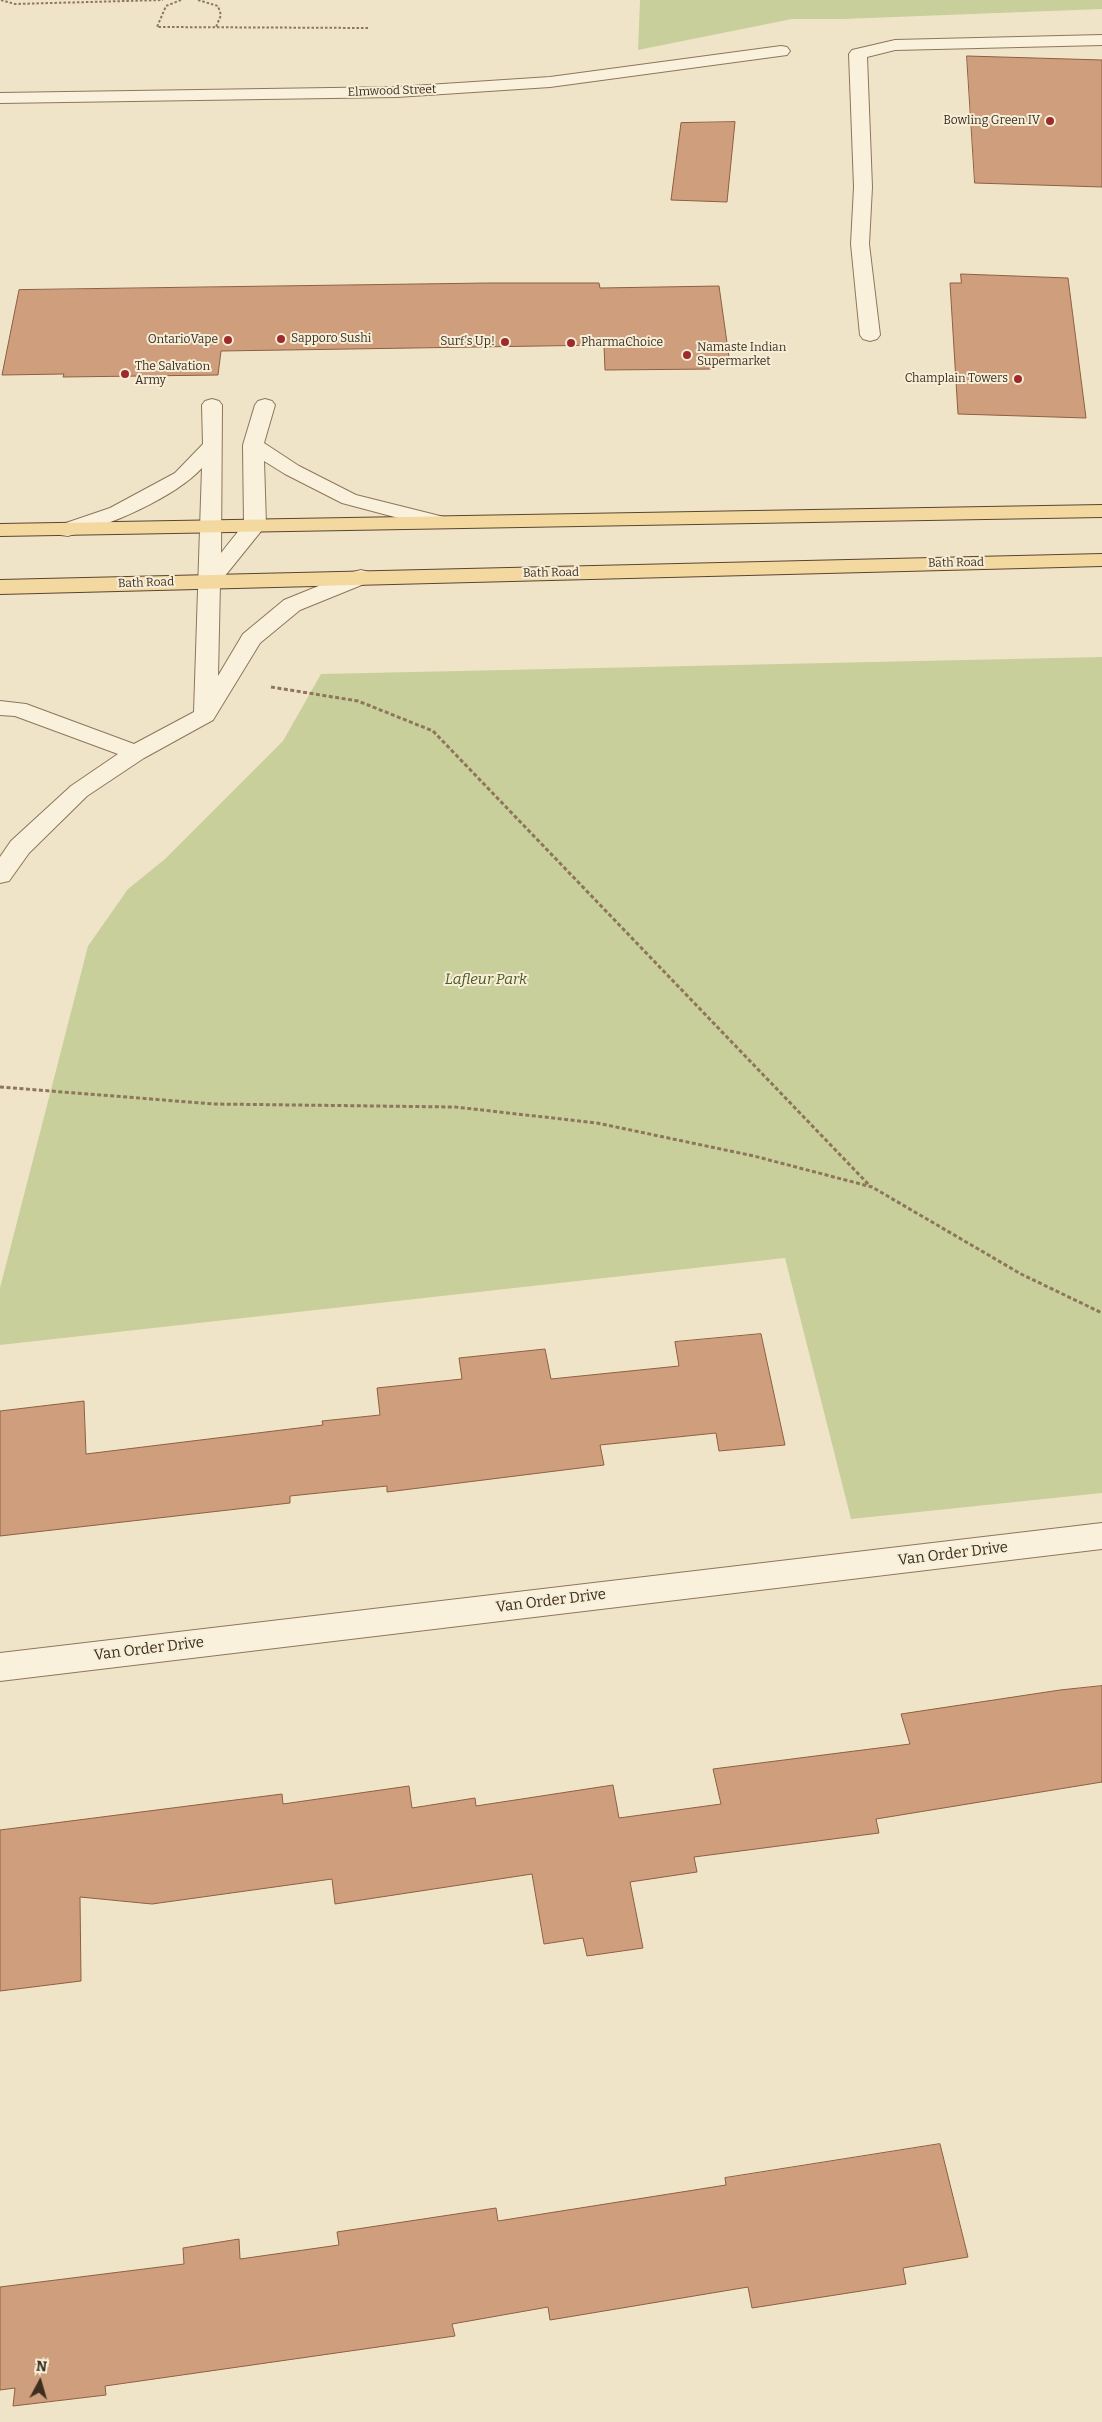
<!DOCTYPE html>
<html>
<head>
<meta charset="utf-8">
<style>
  body { margin:0 }
  #map { position:relative; width:1102px; height:2422px; overflow:hidden; background:#f0e4c8; font-family:Bitter,serif }
  canvas { display:block }
  .north { position:absolute; left:15px; top:2357px; width:50px; height:50px; -webkit-text-stroke:4px #f7eed8; paint-order:stroke; rotate:6deg; font-size:14px; font-weight:700; line-height:20px; text-align:center; color:#3d2e20 }
  .north::after { content:''; display:block; margin:auto; width:18px; height:22px; background:#3d2e20; clip-path:polygon(50% 0,100% 100%,50% 72%,0 100%) }
</style>
</head>
<body>
<div id="map">
<canvas width="1102" height="2422"></canvas>
<div class="north">N</div>
</div>
<script>
const c = document.querySelector('canvas').getContext('2d');
c.lineJoin = 'round';
function fill(path, color) { c.fillStyle = color; c.fill(path, 'evenodd'); }
function trace(path, color, width, dash) { c.strokeStyle = color; c.lineWidth = width; c.lineCap = dash ? 'butt' : 'round'; c.setLineDash(dash || []); c.stroke(path); }
function drawText(font, color, halo, rows, align = 'center') {
  c.font = font + ' Bitter,serif'; c.lineWidth = 4; c.setLineDash([]); c.textBaseline = 'middle'; c.strokeStyle = halo; c.fillStyle = color; for (const [text, x, y, turn = 0] of rows) {
    c.save(); c.translate(x, y); c.rotate((+turn || 0) * Math.PI / 180); c.textAlign = isNaN(turn) ? turn : align; if (halo) c.strokeText(text, 0, 0); c.fillText(text, 0, 0); c.restore();
  }
}
fill(new Path2D(`
  M640,0H1102V9L843,19H792L638,50Z
  M1102,657V1493L851,1519L785,1258L0,1345V1288L88,946L128,889L165,859L283,741L321,674Z`), '#c9cf9b');
const building = new Path2D(`
  M967,56L1102,60V187L975,183Z
  M735,122L727,202L671,200L681,123Z
  M961,274L1068,278L1086,418L958,414L950,283H961Z
  M488,283H599L600,288L719,286L730,364H715V369L605,370L604,345L221,351L218,375L63,377L64,374L2,375L19,290Z
  M761,1334L785,1445L719,1451L716,1433L600,1445L604,1465L387,1492V1486L290,1496V1503L0,1536V1411L84,1401L86,1454L323,1425L322,1421L380,1415L377,1388L462,1379L459,1358L545,1349L551,1379L679,1366L675,1342Z
  M1102,1686V1782L876,1819L879,1833L694,1857L697,1872L630,1882L643,1948L587,1956L583,1938L544,1944L532,1874L335,1904L332,1879L152,1904L80,1897L81,1981L0,1991V1830L282,1794L283,1804L409,1786L412,1808L475,1798L476,1806L613,1785L619,1818L721,1804L713,1769L910,1744L901,1714L1060,1690Z
  M940,2144L968,2257L903,2268L906,2284L752,2308L748,2287L550,2320L548,2307L452,2324L455,2336L105,2386L106,2395L13,2406L15,2388L0,2390V2287L184,2264L183,2248L239,2239L240,2259L339,2245L337,2232L496,2208L498,2221L726,2185L725,2178Z`);
fill(building, '#cf9f7d');
trace(building, '#8d5f41', 1);
const service = new Path2D(`
  M1102,35V45L895,50L867,57L872,187L869,244L880,335L877,339L870,341L863,339L860,335L851,244L854,187L849,54L852,50L895,40Z
  M212,399L219,401L222,405L221,553L244,524L243,445L255,405L258,401L265,399L272,401L275,405L264,443L299,466L356,495L444,517L447,522L444,527L436,528L342,503L285,474L264,461L266,525L220,582L218,676L243,634L284,600L353,572L361,570L369,572L372,577L369,582L300,610L260,643L213,720L144,758L87,796L29,853L9,881L0,883V857L11,841L71,786L118,754L15,716L0,715V701L26,704L134,744L194,712L202,468C174,498 108,526 68,536L60,535L57,530L60,525L110,508L175,473L203,444L202,405L205,401Z`);
const minor = new Path2D(`
  M781,46L787,47L790,51L787,55L550,87L397,97L0,103V93L397,87L550,77Z
  M1102,1523V1549L0,1681V1653Z`);
const primary = new Path2D(`
  M1102,505V517L0,536V524Z
  M1102,554V566L0,594V580Z`);
trace(service, '#8d765c', 2);
trace(minor, '#8d765c', 2);
trace(primary, '#5b4430', 2);
trace(new Path2D(`
  M1,0L15,4L163,0
  M181,0L166,6L157,27L369,28
  M198,0L218,6L221,15L216,27`), '#8d765c', 2, [2.5, 2]);
trace(new Path2D(`
  M271,687L358,701L433,731L871,1187
  M0,1087L214,1104L455,1107L597,1123L754,1156L872,1187L1021,1274L1102,1313`), '#8d765c', 3, [4, 2.5]);
fill(service, '#faf1dc');
fill(minor, '#faf1dc');
fill(primary, '#f3d9a0');
for (const [x, y, r, color] of [
  [1050,121,5,"#9e2a2b"],
  [281,339,5,"#9e2a2b"],
  [228,340,5,"#9e2a2b"],
  [505,342,5,"#9e2a2b"],
  [571,343,5,"#9e2a2b"],
  [687,355,5,"#9e2a2b"],
  [125,374,5,"#9e2a2b"],
  [1018,379,5,"#9e2a2b"]
]) { const dot = new Path2D(); dot.arc(x, y, r, 0, 2 * Math.PI); c.fillStyle = color; c.fill(dot); trace(dot, '#f7eed8', 2); }
drawText('12px', '#3d2e20', '#f7eed8', [
  ["Elmwood Street",392,91,-2],
  ["Bath Road",956,563,-1],
  ["Bath Road",551,573,-1],
  ["Bath Road",146,583,-2]
]);
drawText('12px', '#3d2e20', '#f7eed8', [
  ["Bowling Green IV",1040,121],
  ["Sapporo Sushi",291,339,"left"],
  ["OntarioVape",218,340],
  ["Surf's Up!",495,342],
  ["PharmaChoice",581,343,"left"],
  ["Namaste Indian",697,348,"left"],
  ["Supermarket",697,362,"left"],
  ["The Salvation",135,367,"left"],
  ["Army",135,381,"left"],
  ["Champlain Towers",1008,379]
], 'right');
drawText('italic 15px', '#4d5a26', '#f7eed8', [
  ["Lafleur Park",486,980]
]);
drawText('15px', '#3d2e20', '#f7eed8', [
  ["Van Order Drive",953,1554,-7],
  ["Van Order Drive",551,1601,-7],
  ["Van Order Drive",149,1649,-7]
]);
</script>
</body>
</html>
